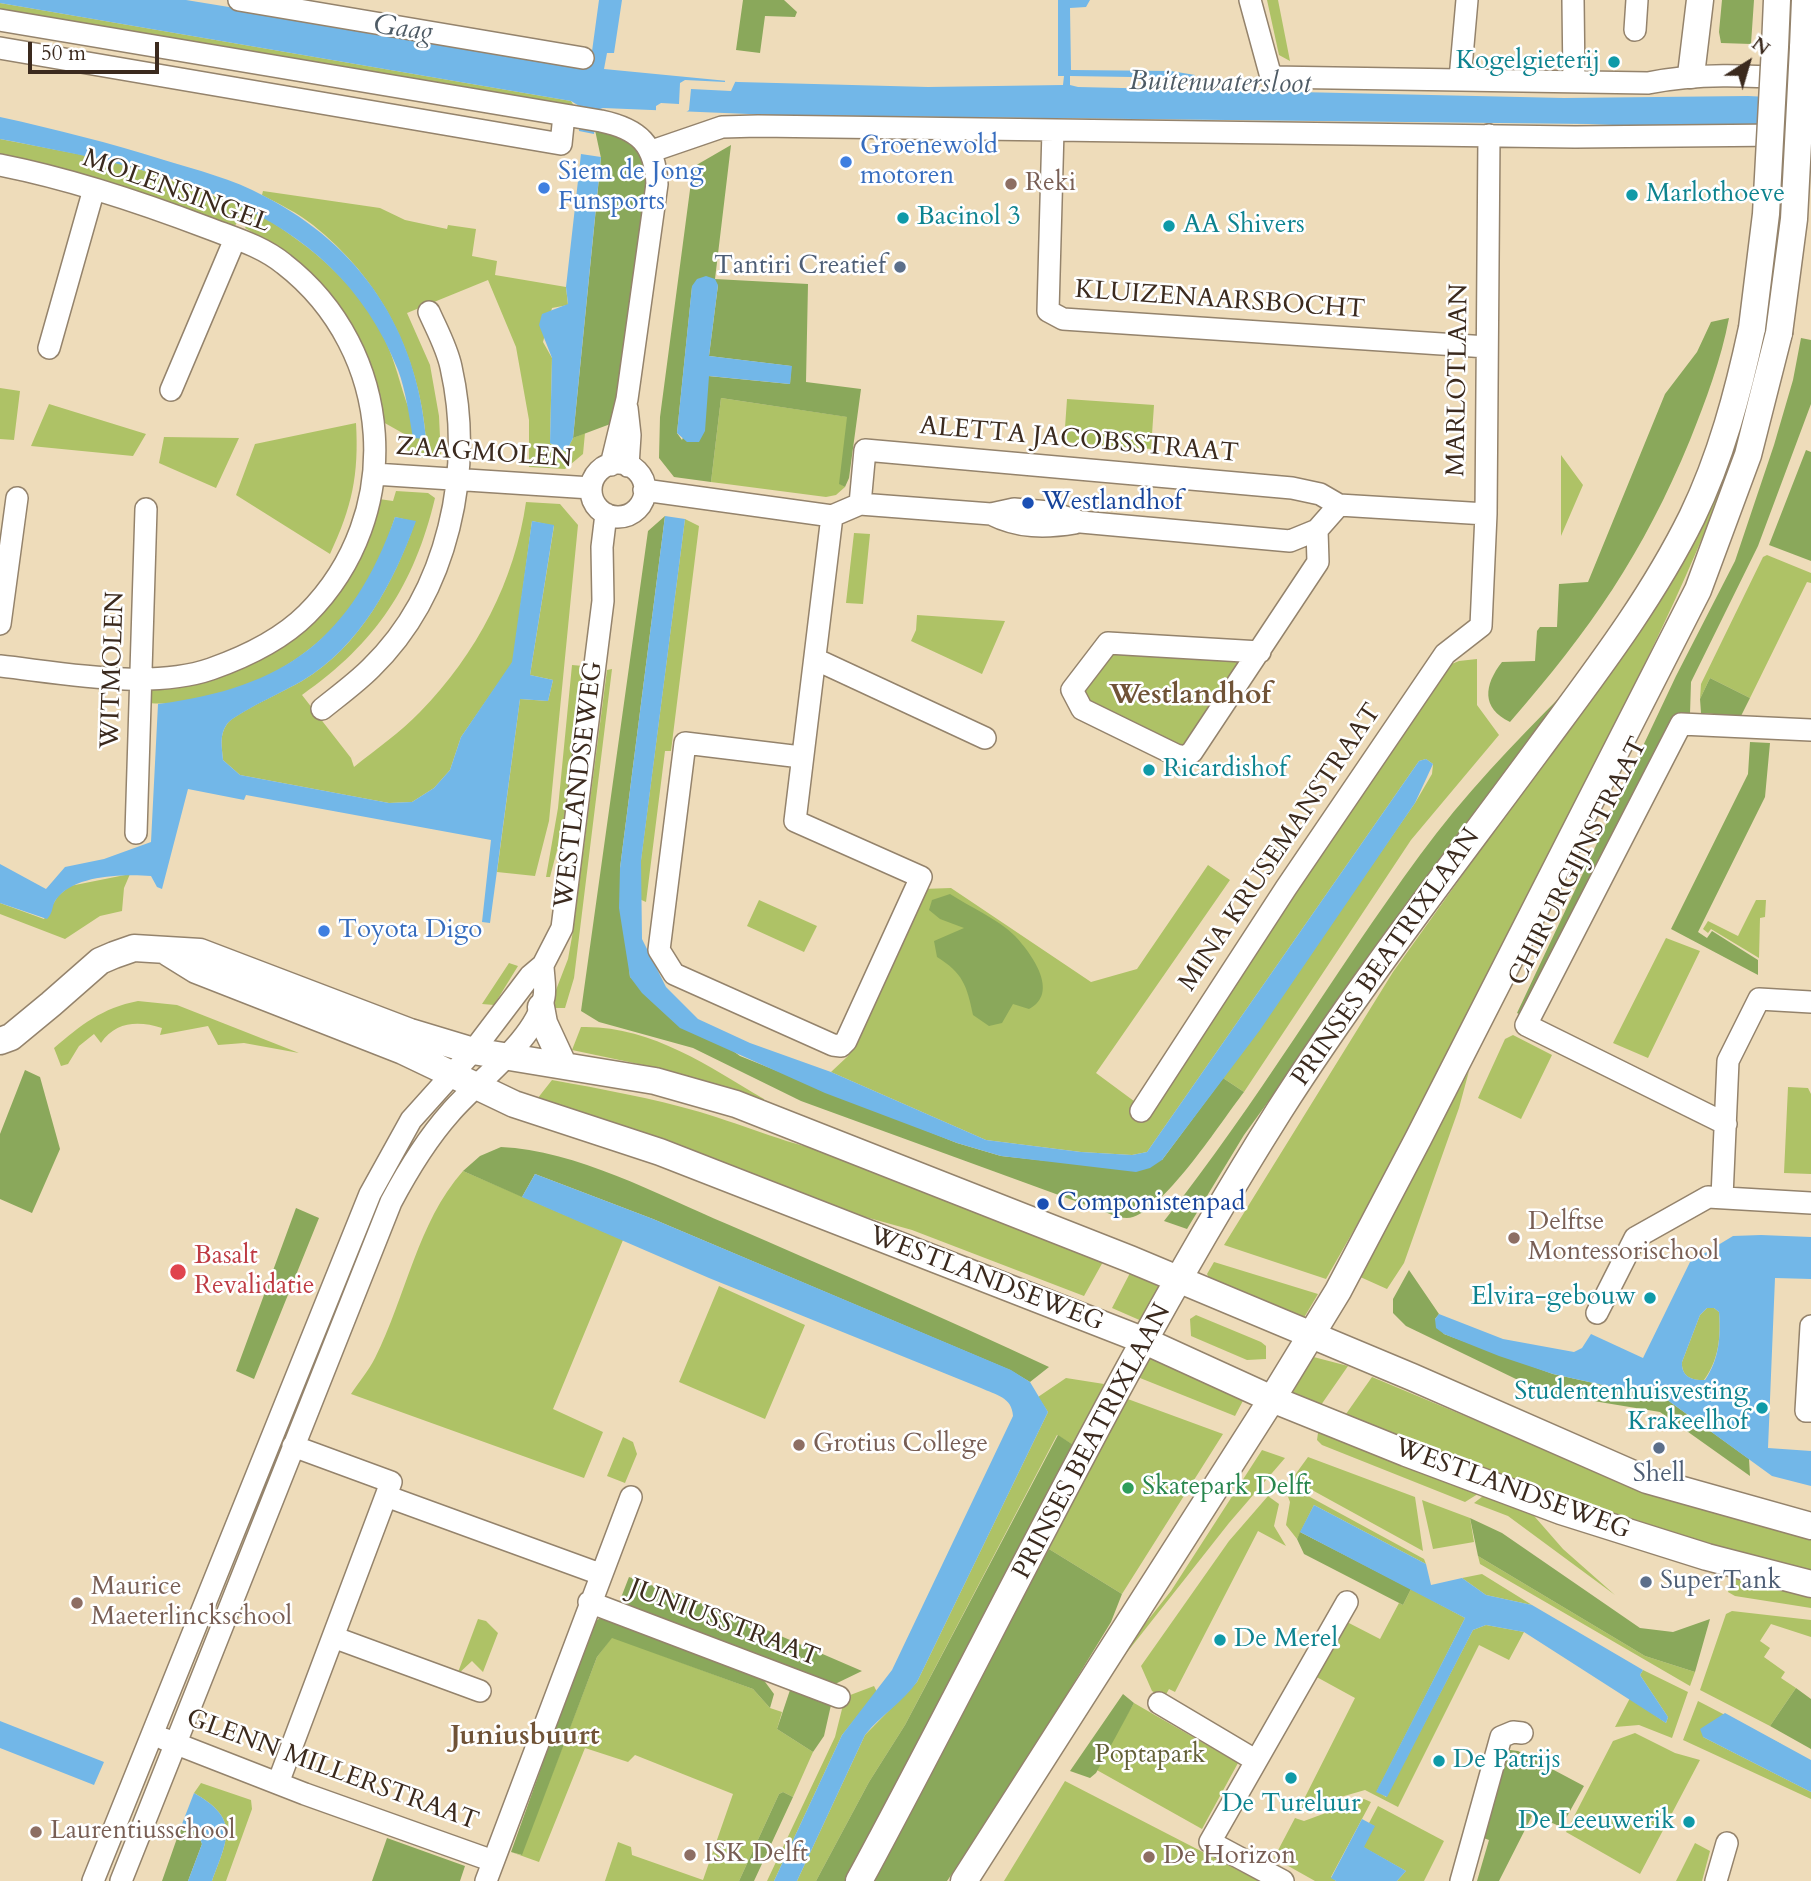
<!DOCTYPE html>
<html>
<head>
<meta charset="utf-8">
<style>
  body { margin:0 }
  #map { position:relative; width:1811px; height:1881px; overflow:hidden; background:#eedcba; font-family:Cardo,serif }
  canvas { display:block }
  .north { position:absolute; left:1713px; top:28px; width:70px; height:70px; -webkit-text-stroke:5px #fff; paint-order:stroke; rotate:37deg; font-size:19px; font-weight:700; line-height:28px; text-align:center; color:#3b2a1e }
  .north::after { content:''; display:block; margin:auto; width:24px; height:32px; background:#3b2a1e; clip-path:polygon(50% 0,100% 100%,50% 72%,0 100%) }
  .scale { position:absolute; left:28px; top:42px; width:131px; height:32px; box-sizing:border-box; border:4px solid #3b2a1e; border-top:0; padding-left:9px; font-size:21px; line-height:24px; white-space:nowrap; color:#3b2a1e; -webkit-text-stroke:5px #fff; paint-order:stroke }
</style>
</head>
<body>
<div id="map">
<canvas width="1811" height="1881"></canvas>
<div class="north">N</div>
<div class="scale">50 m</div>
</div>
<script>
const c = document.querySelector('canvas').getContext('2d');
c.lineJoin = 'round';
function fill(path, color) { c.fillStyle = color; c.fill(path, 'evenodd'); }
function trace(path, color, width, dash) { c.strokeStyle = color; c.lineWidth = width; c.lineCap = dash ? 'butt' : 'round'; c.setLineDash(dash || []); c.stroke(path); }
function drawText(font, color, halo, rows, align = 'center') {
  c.font = font + ' Cardo,serif'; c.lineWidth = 5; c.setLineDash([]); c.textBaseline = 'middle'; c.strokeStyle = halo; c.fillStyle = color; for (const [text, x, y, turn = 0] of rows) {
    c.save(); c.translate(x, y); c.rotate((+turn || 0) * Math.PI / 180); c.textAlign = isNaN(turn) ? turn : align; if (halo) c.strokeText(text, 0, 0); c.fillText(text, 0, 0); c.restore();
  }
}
fill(new Path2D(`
  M1267,0H1278L1290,61L1279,55Z
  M0,3L571,101L576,109L0,10Z
  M0,139L119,162L245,207L235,226L77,173L0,155Z
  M263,191L380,208L405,220L447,229L448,225L476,229L472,256L497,261L495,275L566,287L568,305L552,308L543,342L552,358L550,443L566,452L573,438L585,433L583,454L565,469L529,467V420L516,347L488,280L407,313L430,365L439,416L441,459L408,457L406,435L383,422C377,334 319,269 245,228L253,210C303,241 352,277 380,330C393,353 398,377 406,401C410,414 419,427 426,439C419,354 380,278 313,225C298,213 279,204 262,195Z
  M0,388L20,391L14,440L0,439Z
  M721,398L848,417L840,484L845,487L836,495L826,497L711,482Z
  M1067,399L1154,405L1151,449L1064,442Z
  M49,404L146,434L133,456L31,446Z
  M356,423C359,475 352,507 330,554L236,495L255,444Z
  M164,437L239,438L216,488L159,463Z
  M1561,455L1583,485L1561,536Z
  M1727,476C1676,611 1607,739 1542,868C1472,1006 1404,1145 1326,1279L1224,1245L1393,972L1628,644Z
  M396,491L428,493L435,498C414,586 376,643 302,695L351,758L354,767C376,749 401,732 420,712C477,654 515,580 526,502L560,504L578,525L549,821L535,876L497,872L520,699L548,701L553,680L530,675L554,526L532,521L513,662L461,737L450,770L434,788L412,802L389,803L240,775L223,760C222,747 219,735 227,724C235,713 287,690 302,681C360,647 394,582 415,522L395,517C387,541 379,565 366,586C324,657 230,710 148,703V689L287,639L379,499L393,501Z
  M685,519L699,526L671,751H665L646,902L637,898L641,860Z
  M854,533L870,534L863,604L846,603Z
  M1767,555L1811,573V583L1807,582L1750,698L1710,678L1700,699L1701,684L1763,557Z
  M917,615L1005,621L982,674L911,641L916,630Z
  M1113,647L1250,657L1186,750L1076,696Z
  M1477,659V705L1499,735L1411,840L1244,1092L1223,1078L1415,803L1432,774L1433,764L1426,759L1419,761L1147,1152L1132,1155L1081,1152L986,1140L831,1072L848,1056L922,889L951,888L1091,982L1137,969L1208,865L1230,880L1096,1073L1142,1107L1444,667L1459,661Z
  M572,665L583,666L567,812L550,877H546L558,808Z
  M612,669L574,978L565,1008H549L568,959L573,931L607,670Z
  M130,874L124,888L122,911L100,916L65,939L0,914V903L44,919L58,896L70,886Z
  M759,900L817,926L804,952L747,926Z
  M1756,900H1766L1765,917L1760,918L1759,958L1711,929L1708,933L1703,929L1708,921L1738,936Z
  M1666,938L1700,951L1648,1058L1613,1043Z
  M509,963L518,966L494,1005L482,1004Z
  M138,1001L177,1005L299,1053L244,1043L218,1045L208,1026L160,1035L162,1028C139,1021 116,1021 101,1043L94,1034L79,1046L68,1064L61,1066L54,1048C81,1025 102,1008 138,1001Z
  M581,1027C650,1025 708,1066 764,1099L763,1103L648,1066L572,1050Z
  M1513,1035L1552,1055L1521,1119L1478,1098L1505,1039Z
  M1469,1071L1459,1108L1404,1263L1387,1289L1358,1276Z
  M552,1080C602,1089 651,1098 700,1112C747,1126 791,1146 840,1154L1104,1260L1084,1296L912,1230L819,1204L534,1103Z
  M1788,1087L1808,1088L1811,1094V1174L1784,1173Z
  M463,1171L623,1240L553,1409L603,1432L584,1478L351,1394C359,1382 369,1370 375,1358C406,1297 417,1223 463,1171Z
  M1214,1262L1318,1294L1302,1321L1211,1282L1207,1274Z
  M1130,1273L1162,1288L1144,1322L1112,1308Z
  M719,1286L805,1325L765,1419L679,1382Z
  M1707,1308H1714L1719,1312C1721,1336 1719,1360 1704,1380C1692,1381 1681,1376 1682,1362L1700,1315Z
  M1196,1315L1261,1342L1266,1346V1359L1247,1360L1191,1336L1190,1319Z
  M1306,1355L1348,1366L1321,1405L1284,1391Z
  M1146,1356L1246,1395L1235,1416L1135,1376Z
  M1372,1377L1611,1477L1811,1536V1575L1571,1505L1346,1414Z
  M1066,1378L1104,1384L1075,1446L1057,1435L905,1725L869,1782L816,1881H797L865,1735L917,1682L1048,1412L1038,1397Z
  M1125,1398L1223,1434L1122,1594L1049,1549Z
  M1327,1429L1481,1492L1465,1502L1322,1445L1317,1440L1318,1433Z
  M623,1437L633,1442L637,1454L625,1483L607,1476Z
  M1262,1450L1285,1458L1229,1523L1113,1670L1110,1668L1171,1591Z
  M1308,1457L1415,1497L1423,1551L1292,1479Z
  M1288,1485L1424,1559L1426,1564L1314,1505L1297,1539L1286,1525L1290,1502L1285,1489Z
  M1487,1493L1528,1509L1563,1549L1615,1595L1508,1516L1474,1503Z
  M1268,1496L1279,1504L1274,1526L1286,1546L1258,1531L1175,1692L1169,1689L1164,1698L1152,1691L1141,1666L1229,1541Z
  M1422,1500L1470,1518L1474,1542L1433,1549Z
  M1478,1556L1645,1656L1695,1672L1690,1686L1480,1564Z
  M1734,1573L1811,1590V1608L1735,1596L1728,1592Z
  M1482,1574L1532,1605L1486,1595L1462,1578Z
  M1411,1589L1465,1618L1377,1791L1386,1797L1473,1630L1486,1625L1524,1632L1509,1660L1479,1645L1398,1807L1365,1790L1299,1809L1355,1698L1313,1675L1345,1621L1380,1639L1399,1603L1403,1605Z
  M1732,1611L1811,1620V1637L1771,1624L1760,1641L1770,1648L1764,1657L1785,1672L1781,1678L1796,1688L1770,1726L1700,1690L1726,1614Z
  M478,1619L486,1621L498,1633L483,1672L472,1661L457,1675Z
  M612,1637L753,1689L770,1708L782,1712L777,1729L813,1752L793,1797L783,1792L779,1794L739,1881H605L618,1842L631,1847L632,1855L703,1880L733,1794L635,1755L628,1762L585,1748L539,1862L511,1852L521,1855L597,1657Z
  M1643,1670L1688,1692L1672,1738L1639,1725L1615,1727L1630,1698L1666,1723L1668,1717L1640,1675Z
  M874,1686L877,1692L842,1735L774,1881H767L835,1737L845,1697Z
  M1698,1701L1781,1744L1703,1737L1811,1792V1799L1683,1740Z
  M1134,1703L1238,1763L1202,1829L1095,1769Z
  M1635,1733L1675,1753L1700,1760L1640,1874L1566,1832L1613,1741Z
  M1065,1781L1259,1881H1004Z
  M201,1783L251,1800L252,1809L226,1881H212C228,1838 240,1819 194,1793Z
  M1364,1799L1371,1802L1331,1877L1336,1881H1315L1274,1858L1295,1818L1304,1821Z
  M1378,1806L1444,1841L1424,1881H1397L1406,1871L1363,1847L1374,1826L1369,1823Z
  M1695,1843L1710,1851L1702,1881H1676Z`), '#aec266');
fill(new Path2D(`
  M743,0H784L797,12L795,17L765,16L760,53L736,50Z
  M1722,0H1754L1751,44L1721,43L1719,32Z
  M595,130C630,138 637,146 652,178L613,423L573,438L601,158Z
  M731,145L715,279L808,284L806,382L861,389L849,478L845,487L839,484L847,417L721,398L711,482L674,477L659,458L660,417L693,167ZM718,285L709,356L791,366L790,384L708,376L682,440L677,433L692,287Z
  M1729,318C1721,360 1706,400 1690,440C1643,554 1591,629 1510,722C1481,708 1484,685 1502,662L1535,661L1537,631L1540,627H1557L1559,584L1588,582L1665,394L1697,352L1711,322Z
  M1801,338L1811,340V404L1758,546L1691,682L1690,714L1525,1017L1517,1013L1676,676L1735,561L1774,445L1793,380Z
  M1806,450L1811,452V561L1769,545Z
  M665,516L620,868L630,977L740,1056L957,1143L1001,1156L1048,1161L1162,1160L1223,1078L1244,1092C1220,1123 1168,1205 1133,1217C1122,1221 1107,1212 1097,1209L801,1101L693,1048L599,1022L581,1011L648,531Z
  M1710,678L1750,698L1741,716L1701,713L1700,699Z
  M1565,692L1244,1135L1187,1229L1164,1221C1257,1104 1332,975 1420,855C1463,796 1514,743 1565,692Z
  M1750,742L1770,743L1765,797L1698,932L1707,938L1712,931L1758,960V975L1671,929L1748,774Z
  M950,894C970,907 998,919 1015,936C1032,954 1060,993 1029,1009L1013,1004L1002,1023L989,1026L973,1015C967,986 963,973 937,957L934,941L964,928L940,919L929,910L932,900Z
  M25,1070L40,1077L60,1149L32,1213L0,1199V1134Z
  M501,1147C575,1150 659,1195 727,1224C835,1271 943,1317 1049,1367L1030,1382L1010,1370L653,1219L535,1174L522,1197L463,1171L480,1156Z
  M296,1208L319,1218L254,1379L236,1371Z
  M1409,1270L1439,1314L1435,1319L1444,1334L1553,1374L1666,1399L1749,1459L1750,1476L1660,1412L1545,1393L1406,1326L1393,1313V1299Z
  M1058,1435L1075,1446L846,1881H816L869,1782L905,1725Z
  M1470,1518L1502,1533L1640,1628L1673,1632L1710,1619L1695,1672L1645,1656L1478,1556Z
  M1300,1532L1411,1589L1403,1605L1304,1554L1297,1539Z
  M1049,1549L1122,1594L1111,1622L1000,1804L947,1881H868L943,1737Z
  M629,1577L725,1612L862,1671L833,1685L617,1608Z
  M602,1617L760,1675L774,1694L770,1708L753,1689L612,1638L597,1657L522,1855L511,1852L589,1634L594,1622Z
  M791,1687L831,1705L824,1736L813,1752L777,1729Z
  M1796,1688L1811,1699V1749L1770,1726Z
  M1123,1694L1134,1703L1096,1773L1090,1778L1070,1771Z
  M1502,1749L1518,1751L1584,1786L1561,1827L1533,1814L1499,1881H1477L1489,1840L1478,1836Z
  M783,1792L793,1797L754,1881H739L779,1794Z
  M182,1824L198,1834L202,1844L188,1881H162Z
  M387,1838L465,1866L460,1881H372Z`), '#8aa85b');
fill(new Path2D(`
  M0,0H186L590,66L599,0H622L614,53H607L604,69L738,82L928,87L1063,85L1064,76H1058V0H1090L1086,7L1070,8L1071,70L1171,71L1195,75L1193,78L1070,76V85L1078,87L1564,98L1748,96L1811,99V125L1736,130L1588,124L773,115L603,108L597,110L594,134L579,131L581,107L571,101L0,3Z
  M0,117C55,129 110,143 164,160C197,170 233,179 264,196C361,246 417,330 426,439L413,438C409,416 406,391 398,370C333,202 157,169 0,139Z
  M581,154L601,157L573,438L566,452L550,443L552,358L539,325L542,314L568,304L566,287Z
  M706,276L715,279L718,285L709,356L792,366L790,384L709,376L705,431L699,442H687L677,433L692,286L697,279Z
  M665,516L685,519L641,861L642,939L666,987L698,1019L750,1043L831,1072L986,1140L1081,1152L1132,1155L1147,1152L1419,761L1426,759L1433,764L1415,803L1260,1030L1162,1160L1150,1168L1136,1172L1001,1156L957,1143L825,1093L680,1028L642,993L630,977L619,908L620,868Z
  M395,517L416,521C394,582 360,647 302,681C287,690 236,713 227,724C219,735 222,747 223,760L240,775L389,803L412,802L434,788L450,770L461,737L512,662L532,521L554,525L530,675L553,680L548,701L520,699L490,923L482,922L491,840L246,795L244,800L188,789L162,889L157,887L151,876C124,874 78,875 59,896C50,905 55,911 47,919L0,903V864L46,889L65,867L104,859L151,842L158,704C285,688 352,638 395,517Z
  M535,1174L653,1219L1011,1370L1030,1382L1048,1412L917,1682C902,1703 881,1715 865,1735L797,1881H774L842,1735L892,1670L1013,1416C1012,1397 996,1395 981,1388L709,1278L522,1197Z
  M1761,1235L1811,1237V1279L1775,1278L1768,1448L1811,1451V1486L1772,1476L1666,1399L1553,1374L1499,1356L1444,1334L1436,1328L1435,1319L1439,1314L1503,1339L1574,1352L1582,1348L1591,1334L1643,1358L1690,1262L1733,1236ZM1707,1308H1714L1719,1312C1721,1336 1719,1360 1705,1380C1692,1381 1681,1376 1682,1362L1700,1315Z
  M1314,1505L1426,1564L1431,1585L1462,1578L1486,1595L1532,1605L1643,1670L1640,1675L1668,1717L1666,1723L1524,1632L1486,1625L1473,1630L1387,1797L1376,1792L1465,1618L1300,1532Z
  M1725,1713L1811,1760V1792L1703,1737L1700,1729Z
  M0,1721L104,1762L94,1785L0,1748Z
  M194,1793C240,1819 228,1838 212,1881H188L202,1844L198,1834L182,1824Z
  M1362,1819L1375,1826L1364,1847L1406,1871L1397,1881H1336L1331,1878Z`), '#72b7e8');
fill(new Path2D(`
  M725,78H737L731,91L691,89L689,110L685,113L656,114V106L661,103L679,104L680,83L685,80L725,82Z`), '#eedcba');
const minor = new Path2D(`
  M239,0L583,58
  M1250,0L1271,77L1648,83C1703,72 1755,76 1811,79
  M1573,0L1574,82
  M0,20L601,121C639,129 655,144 657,184L627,399L611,465
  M1635,30L1637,0
  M0,48L561,144L564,115
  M1460,79L1467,0
  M1053,130L1048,311L1063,319L1487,347
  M652,151L722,127L758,126L1575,137L1783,135
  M0,165C71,179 140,202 208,228C234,238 262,246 284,264C395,350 406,515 307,614C281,640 245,657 211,669C150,690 63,673 0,666
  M49,348L94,189
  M171,390L235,239
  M627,408L630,435L628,466
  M591 490a27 27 0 1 1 54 0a27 27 0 1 1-54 0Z
  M374,474L591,488
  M644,490L832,516L860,504L991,514L1014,509L1049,512L1081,522L1290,541L1317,530L1339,505
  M860,504L865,450L1292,488L1320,494L1339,505L1486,514
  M991,514C1019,528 1045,528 1075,523
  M0,624L17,498
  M1260,652L1108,643L1072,690L1082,709L1176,755L1185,757L1192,752L1318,562L1317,530
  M815,659L985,738
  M322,709C338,696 356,683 371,668C449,592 474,470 451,367C447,348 437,330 429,312
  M801,757L685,743L659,950L674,974L833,1045L841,1046L846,1041L921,877L795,821L832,516
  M136,833L146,509
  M1141,1111L1286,888L1445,654L1481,626L1486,514L1489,135
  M1726,1124L1526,1025L1681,724L1811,730
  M1722,1197L1728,1061L1759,999L1811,1002
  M1597,1313L1635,1238L1708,1197L1811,1203
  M1811,1326L1806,1411H1811
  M293,1446L391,1482L386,1496L600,1574
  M589,1602L839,1697
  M333,1637L480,1691
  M1159,1703L1255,1760
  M164,1739L305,1794L493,1861
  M278,1783L386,1496
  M93,1881L370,1194L411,1120L473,1051L530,976L543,965L562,928L603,601L602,547L606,514
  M121,1881L391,1202C408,1170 426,1140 450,1113C477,1081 536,1040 544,997C546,987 543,975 543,965
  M486,1881L631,1497
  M1283,1881L1210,1842L1347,1602
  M1461,1881L1501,1737L1513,1732L1522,1733
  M1716,1881L1727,1843`);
const major = new Path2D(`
  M1775,47L1777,0
  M1803,48L1805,0
  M1691,75L1700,0
  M167,952L196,970L403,1051L514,1104L660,1152L1145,1341L1272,1399L1406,1453L1561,1511L1707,1557L1811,1584
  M541,1007L544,1023L563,1064
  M0,1041L11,1037L51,1004L100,961L114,955L134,948L200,952L410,1032L473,1051L655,1081L736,1104L1130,1259L1412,1377L1647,1480L1811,1526
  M859,1881C998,1624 1123,1358 1279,1111C1358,987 1450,869 1537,751C1593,675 1650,602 1692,517C1721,457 1738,393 1752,328
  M964,1881L1272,1399L1338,1291L1418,1139L1698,590L1748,455L1779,333`);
trace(minor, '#94836c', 24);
trace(major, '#94836c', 29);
trace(minor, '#fff', 21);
trace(major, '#fff', 26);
const majorBridge = new Path2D(`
  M1752,328L1766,214L1775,47
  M1779,333L1794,219L1803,48`);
trace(majorBridge, '#94836c', 29, []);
trace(majorBridge, '#fff', 26);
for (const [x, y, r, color] of [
  [1614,62,7,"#0f9aa8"],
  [846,162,7,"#3f7fe0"],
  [1011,184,7,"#8d6e63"],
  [544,188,7,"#3f7fe0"],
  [1632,195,7,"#0f9aa8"],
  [903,218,7,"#0f9aa8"],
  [1169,226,7,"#0f9aa8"],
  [900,267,7,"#5c6f8a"],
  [1028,503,7,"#1a4fb4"],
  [1149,770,7,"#0f9aa8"],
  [324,931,7,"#3f7fe0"],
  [1043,1204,7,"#1a4fb4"],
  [1514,1238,7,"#8d6e63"],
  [178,1272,9,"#e0444e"],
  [1650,1298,7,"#0f9aa8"],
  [1762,1408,7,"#0f9aa8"],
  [799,1445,7,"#8d6e63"],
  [1659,1448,7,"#5c6f8a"],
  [1128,1488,7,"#2e9e5b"],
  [1646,1582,7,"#5c6f8a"],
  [77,1603,7,"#8d6e63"],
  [1220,1640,7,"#0f9aa8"],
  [1439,1761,7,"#0f9aa8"],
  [1291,1778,7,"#0f9aa8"],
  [1689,1822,7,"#0f9aa8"],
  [36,1832,7,"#8d6e63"],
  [690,1855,7,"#8d6e63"],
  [1149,1857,7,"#8d6e63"]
]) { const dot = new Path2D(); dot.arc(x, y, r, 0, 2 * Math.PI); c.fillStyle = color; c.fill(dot); trace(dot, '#fff', 2.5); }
drawText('26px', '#0d838f', '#fff', [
  ["Kogelgieterij",1600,62,"right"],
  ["Marlothoeve",1646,195],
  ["Bacinol 3",917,218],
  ["AA Shivers",1183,226],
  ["Ricardishof",1163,770],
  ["Elvira-gebouw",1636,1298,"right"],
  ["Studentenhuisvesting",1748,1393,"right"],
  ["Krakeelhof",1748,1423,"right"],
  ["De Merel",1234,1640],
  ["De Patrijs",1453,1761],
  ["De Tureluur",1291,1805,"center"],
  ["De Leeuwerik",1675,1822,"right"]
], 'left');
drawText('26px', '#366cbe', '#fff', [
  ["Groenewold",860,147],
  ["motoren",860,177],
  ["Siem de Jong",558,173],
  ["Funsports",558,203],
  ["Toyota Digo",338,931]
], 'left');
drawText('26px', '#785e54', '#fff', [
  ["Reki",1025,184],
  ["Delftse",1528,1223],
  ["Montessorischool",1528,1253],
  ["Grotius College",813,1445],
  ["Maurice",91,1588],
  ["Maeterlinckschool",91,1618],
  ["Laurentiusschool",50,1832],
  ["ISK Delft",704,1855],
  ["De Horizon",1163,1857]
], 'left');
drawText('26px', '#3b2a1e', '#fff', [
  ["MOLENSINGEL",176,192,20],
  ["KLUIZENAARSBOCHT",1220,301,4],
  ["MARLOTLAAN",1459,380,-89],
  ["ALETTA JACOBSSTRAAT",1079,441,5],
  ["ZAAGMOLEN",484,454,4],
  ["WITMOLEN",114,670,-88],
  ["WESTLANDSEWEG",580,785,-83],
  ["MINA KRUSEMANSTRAAT",1281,848,-56],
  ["CHIRURGIJNSTRAAT",1579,862,-63],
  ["PRINSES BEATRIXLAAN",1387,958,-55],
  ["WESTLANDSEWEG",986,1280,21],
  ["PRINSES BEATRIXLAAN",1093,1442,-62],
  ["WESTLANDSEWEG",1512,1490,20],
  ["JUNIUSSTRAAT",724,1624,21],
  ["GLENN MILLERSTRAAT",332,1771,20]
]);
drawText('26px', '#4e5e75', '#fff', [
  ["Tantiri Creatief",886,267],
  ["Shell",1659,1475,"center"],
  ["SuperTank",1660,1582,"left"]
], 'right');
drawText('26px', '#164399', '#fff', [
  ["Westlandhof",1042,503],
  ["Componistenpad",1057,1204]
], 'left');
drawText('26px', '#be3a42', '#fff', [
  ["Basalt",194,1257],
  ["Revalidatie",194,1287]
], 'left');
drawText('26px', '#27864d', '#fff', [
  ["Skatepark Delft",1142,1488]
], 'left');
drawText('26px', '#635f37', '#fff', [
  ["Poptapark",1150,1756]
]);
drawText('italic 28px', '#4e5b65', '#fff', [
  ["Gaag",403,30,8],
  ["Buitenwatersloot",1220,84,1]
]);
drawText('bold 28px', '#705337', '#fff', [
  ["Westlandhof",1190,697],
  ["Juniusbuurt",525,1738]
]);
</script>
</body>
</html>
